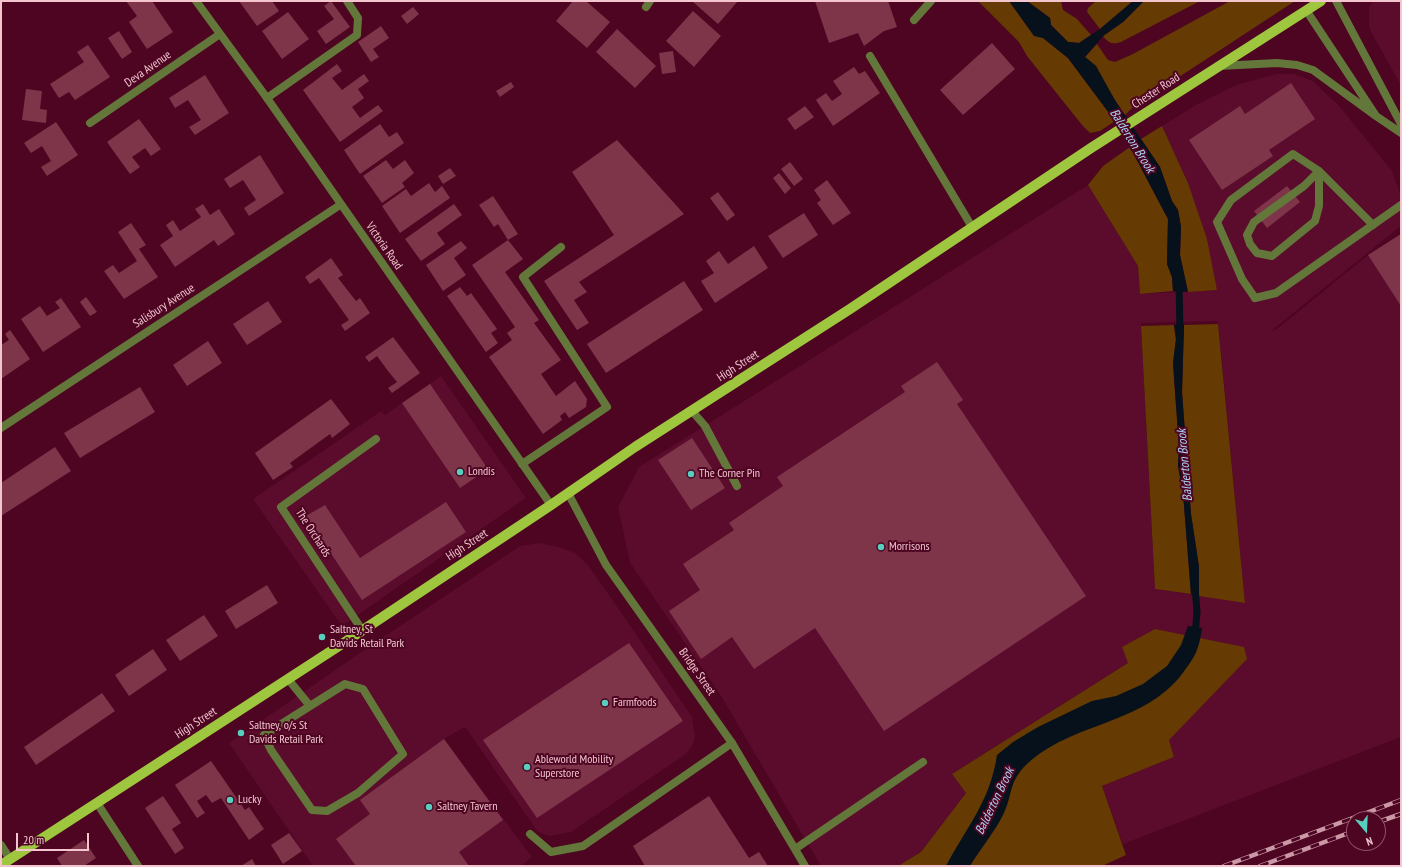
<!DOCTYPE html>
<html>
<head>
<meta charset="utf-8">
<style>
  body { margin:0 }
  #map { position:relative; width:1402px; height:867px; overflow:hidden; background:#4d0521; font-family:"PT Sans Narrow",sans-serif }
  canvas { display:block }
  .frame { position:absolute; inset:0; border:2px solid #f2c5cf; pointer-events:none }
  .north { position:absolute; left:1346px; top:811px; width:40px; height:40px; box-sizing:border-box; background:#4d0521; border:1px solid #8f5267; border-radius:50%; rotate:161deg; font-size:11px; font-weight:700; line-height:16px; text-align:center; color:#f2c5cf }
  .north::after { content:''; display:block; margin:auto; width:14px; height:18px; background:#58cebf; clip-path:polygon(50% 0,100% 100%,50% 72%,0 100%) }
  .scale { position:absolute; left:16px; top:833px; width:73px; height:18px; box-sizing:border-box; border:2px solid #f2c5cf; border-top:0; padding-left:5px; font-size:12px; line-height:14px; white-space:nowrap; color:#f2c5cf; -webkit-text-stroke:3px #4d0521; paint-order:stroke }
</style>
</head>
<body>
<div id="map">
<canvas width="1402" height="867"></canvas>
<div class="frame"></div>
<div class="north">N</div>
<div class="scale">20 m</div>
</div>
<script>
const c = document.querySelector('canvas').getContext('2d');
c.lineJoin = 'round';
function fill(path, color) { c.fillStyle = color; c.fill(path, 'evenodd'); }
function trace(path, color, width, dash) { c.strokeStyle = color; c.lineWidth = width; c.lineCap = dash ? 'butt' : 'round'; c.setLineDash(dash || []); c.stroke(path); }
function drawText(font, color, halo, rows, align = 'center') {
  c.font = font + ' "PT Sans Narrow",sans-serif'; c.lineWidth = 4; c.setLineDash([]); c.textBaseline = 'middle'; c.strokeStyle = halo; c.fillStyle = color; for (const [text, x, y, turn = 0] of rows) {
    c.save(); c.translate(x, y); c.rotate((+turn || 0) * Math.PI / 180); c.textAlign = isNaN(turn) ? turn : align; if (halo) c.strokeText(text, 0, 0); c.fillText(text, 0, 0); c.restore();
  }
}
fill(new Path2D(`
  M1373,1H1401V86L1369,28V7Z
  M1276,74H1294L1313,81L1340,107L1392,171L1401,196V226L1271,331L1277,329L1368,255L1401,234V737L1123,844L1102,786L1174,757L1169,740L1177,730L1128,663L952,774L966,793L921,852L898,866H821L721,696L630,563L618,507L639,467L1088,185L1138,266L1140,294L1217,290L1188,183L1162,126L1196,105L1236,85ZM1218,321L1245,603L1155,589L1141,323Z
  M441,376L526,498L342,626L253,499L381,411L385,415Z
  M540,543L559,547L575,553L588,565L632,628L692,717L695,736L693,744L686,754L571,832L549,836L538,832L465,727L444,739L532,857L520,866H313L229,743L376,642L520,546Z`), '#5b0b2b');
fill(new Path2D(`
  M978,1H1009L1034,35L1043,38L1068,58L1115,121L1100,131L1090,133L1082,125L1027,56L1019,42Z
  M1027,1H1061L1063,10L1077,19L1091,35L1079,43L1068,42L1051,25L1050,18Z
  M1096,1H1133L1100,29L1087,12L1088,8Z
  M1144,1H1200L1121,42C1113,45 1108,43 1103,36L1123,22Z
  M1230,1H1295L1147,98L1135,105L1125,115L1109,91L1096,66L1085,57L1097,44L1108,60L1115,62L1133,54Z
  M1162,126L1188,183L1207,239L1217,290L1188,292L1180,255L1181,227L1178,210L1172,201L1160,167L1141,139Z
  M1130,147L1168,219L1167,264L1172,277L1173,291L1140,294L1138,266L1088,185L1103,166Z
  M1218,324L1245,603L1199,596V567L1191,514L1182,392L1184,325Z
  M1174,325L1176,339L1173,363L1179,447L1178,466L1183,493L1191,594L1155,589L1141,326Z
  M1155,629L1244,647L1247,659L1169,740L1174,757L1102,786L1126,855L1102,866H898L921,852L966,793L952,774L1128,663L1122,647Z`), '#653a03');
fill(new Path2D(`
  M1009,1H1027L1050,18L1051,25L1068,42L1079,43L1100,29L1133,1H1144L1123,22L1103,36L1085,57L1096,66L1116,102L1160,167L1172,201L1178,210L1181,227L1180,255L1188,292L1173,291L1172,277L1167,264L1168,219L1130,147L1115,121L1068,58L1043,38L1034,36Z
  M1174,325H1184L1182,392L1191,514L1199,567V596L1191,594L1183,493L1178,466L1179,447L1173,363L1176,339Z
  M1188,626L1202,628C1199,650 1195,657 1182,674C1143,725 1072,722 1027,764C1008,782 1013,795 1003,815C994,833 980,849 970,866H946C967,826 990,802 997,755L1013,742L1038,727L1092,701L1116,696L1143,684L1167,666L1181,645Z`), '#06111b');
trace(new Path2D(`
  M1179,283L1180,333
  M1195,636L1197,612L1195,587`), '#06111b', 7);
fill(new Path2D(`
  M126,1H152L173,32L147,49L129,22L137,16Z
  M239,1H272L279,11L257,26Z
  M331,1L350,27L326,44L317,31L334,19L324,6Z
  M573,1H586L610,22L587,48L556,21Z
  M692,1H738L718,24Z
  M815,1H888L897,27L884,31L864,46L858,33L829,43Z
  M413,7L419,14L407,24L401,16Z
  M693,11L721,36L694,67L666,41Z
  M288,12L309,39L282,59L262,31Z
  M381,26L389,38L373,49L379,57L371,62L358,42Z
  M617,29L656,66L635,88L596,52Z
  M119,31L132,52L122,59L108,38Z
  M992,43L1015,69L963,115L940,90Z
  M88,45L110,77L75,100L69,92L59,98L50,84L84,62L77,52Z
  M673,51L676,72L662,74L659,53Z
  M337,64L342,71L332,78L342,90L364,74L369,81L358,89L364,98L352,107L360,118L378,105L383,111L340,142L303,90Z
  M854,67L859,74L865,71L880,93L833,126L816,100L826,93L832,101L842,94L833,81Z
  M205,75L229,113L195,135L189,127L201,120L188,100L175,108L169,98Z
  M511,82L514,87L500,97L496,91Z
  M1291,83L1315,119L1269,150L1273,156L1222,190L1189,140L1240,106L1245,114Z
  M26,89L42,91L40,109L47,110L46,123L22,120Z
  M805,106L814,117L795,130L787,119Z
  M139,119L161,149L151,156L145,148L132,157L140,167L130,174L107,142Z
  M56,122L78,155L47,176L41,167L51,161L42,146L31,153L24,143Z
  M380,124L389,137L397,132L404,143L360,174L344,150Z
  M617,140L684,214L579,282L587,292L574,300L589,323L577,330L544,281L614,235L572,172Z
  M260,155L284,193L249,216L244,208L256,200L243,180L230,188L224,179Z
  M386,160L393,169L405,160L414,173L402,183L405,187L382,203L363,176Z
  M790,162L803,179L794,186L781,169Z
  M450,168L456,176L443,184L438,176Z
  M779,173L791,188L785,194L773,178Z
  M827,180L851,213L833,225L817,203L821,200L814,190Z
  M429,183L435,192L442,186L450,198L400,233L382,206L406,189L411,196Z
  M1287,186L1300,202L1267,228L1254,211Z
  M718,192L735,215L727,221L710,198Z
  M493,196L518,234L508,240L523,259L505,272L539,320L534,323L561,360L541,374L556,396L575,381L587,399L586,407L569,418L565,412L560,416L562,420L543,434L489,357L512,340L507,333L515,327L472,265L508,240L498,224L494,227L479,205Z
  M203,204L210,215L219,209L235,234L218,246L214,240L175,267L160,245L173,236L166,225L173,220L180,231L201,217L195,209Z
  M454,204L462,215L437,233L445,244L421,261L405,239Z
  M804,213L818,235L783,258L768,236Z
  M131,223L146,245L139,249L158,277L124,299L104,271L113,265L119,273L137,261L118,232Z
  M1401,234V306L1368,255Z
  M461,241L467,248L454,258L466,275L443,291L426,265Z
  M754,246L768,268L715,303L701,281L714,273L706,261L719,251L728,264Z
  M331,258L343,275L338,278L356,301L360,298L370,313L345,331L341,325L349,320L319,278L310,284L305,277Z
  M684,281L703,310L606,373L587,344Z
  M460,287L467,296L471,293L497,329L491,333L498,343L486,352L447,296Z
  M86,297L97,312L90,316L80,302Z
  M61,298L81,327L43,352L21,319L40,306L47,316L60,308L55,302Z
  M268,301L282,322L247,345L233,324Z
  M10,330L30,359L1,379V345L9,340L5,334Z
  M393,337L420,373L392,393L388,388L397,382L388,371L377,356L369,362L365,357Z
  M208,341L222,363L187,386L173,365Z
  M937,362L963,400L957,404L1086,596L884,731L815,628L754,669L732,637L701,659L669,611L700,590L683,564L734,530L729,523L783,486L777,477L905,392L901,386Z
  M430,384L488,469L460,488L402,403Z
  M140,387L155,412L80,458L64,433Z
  M331,399L350,424L332,438L330,434L290,463L293,467L273,480L255,453Z
  M692,438L725,488L691,510L658,460Z
  M55,447L71,471L1,516V483Z
  M446,502L466,532L362,600L306,516L325,505L360,558Z
  M267,585L278,603L236,629L225,611Z
  M204,615L218,636L180,661L166,640Z
  M629,643L683,721L537,818L483,740Z
  M153,649L167,670L129,696L115,675Z
  M102,693L115,711L36,765L24,747Z
  M444,739L503,820L459,852L469,866H356L336,839L370,814L360,800Z
  M211,761L245,810L249,807L264,829L249,840L221,798L212,803L206,795L197,801L205,813L197,818L175,785Z
  M163,796L181,823L172,829L184,848L175,854L145,808Z
  M709,796L749,858L759,852L768,866H645L633,846Z
  M289,833L302,851L283,864L271,845Z
  M84,840L96,858L84,866H62L57,858Z
  M252,859L256,866H241Z`), '#7e354a');
trace(new Path2D(`
  M870,56L972,227
  M267,98L357,35L358,18L347,1
  M1319,171V206L1315,221L1272,256L1257,253L1250,244L1247,235L1254,222L1304,186Z
  M1255,298L1242,279L1217,222L1231,200L1293,154L1319,171L1373,225
  M692,411L705,426L737,486
  M522,464L607,407L523,277L561,247
  M288,679L310,706
  M345,684L363,689L403,754L358,793L327,811L312,810L271,750L264,735Z
  M530,834L551,852L583,846L732,743`), '#63773b', 8);
trace(new Path2D(`
  M196,1L267,98L551,505
  M1336,1L1401,124
  M646,7L650,1
  M1306,10L1376,116L1401,133
  M914,20L931,1
  M1219,66L1277,63L1297,65L1313,70L1376,116
  M90,123L220,34
  M1255,298L1276,293L1401,205
  M1,428L340,205
  M568,493L606,565L732,743L805,866
  M362,630L281,507L376,439
  M97,803L138,866
  M1,845L10,859
  M795,849L923,762`), '#63773b', 8);
trace(new Path2D(`
  M1,865L345,642L551,505L635,447L850,309L1091,148L1321,1`), '#9fc63f', 10);
const rail = new Path2D(`
  M1378,822L1401,814
  M1224,866L1401,800
  M1260,866L1354,831`);
trace(rail, '#cb98a6', 4.5);
trace(rail, '#4d0521', 3, [9]);
for (const [x, y, r, color] of [
  [460,472,4,"#58cebf"],
  [691,474,4,"#58cebf"],
  [881,547,4,"#58cebf"],
  [322,637,4,"#58cebf"],
  [605,703,4,"#58cebf"],
  [241,733,4,"#58cebf"],
  [527,767,4,"#58cebf"],
  [230,800,4,"#58cebf"],
  [429,807,4,"#58cebf"]
]) { const dot = new Path2D(); dot.arc(x, y, r, 0, 2 * Math.PI); c.fillStyle = color; c.fill(dot); trace(dot, '#4d0521', 1.5); }
drawText('12px', '#f2c5cf', '#4d0521', [
  ["Deva Avenue",148,69,-35],
  ["Chester Road",1156,91,-33],
  ["Victoria Road",384,246,55],
  ["Salisbury Avenue",164,306,-33],
  ["High Street",738,366,-33],
  ["The Orchards",313,533,57],
  ["High Street",467,545,-33],
  ["Bridge Street",697,672,55],
  ["High Street",196,723,-33]
]);
drawText('12px', '#f2c5cf', '#4d0521', [
  ["Londis",468,472],
  ["The Corner Pin",699,474],
  ["Morrisons",889,547],
  ["Saltney, St",330,630],
  ["Davids Retail Park",330,644],
  ["Farmfoods",613,703],
  ["Saltney, o/s St",249,726],
  ["Davids Retail Park",249,740],
  ["Ableworld Mobility",535,760],
  ["Superstore",535,774],
  ["Lucky",238,800],
  ["Saltney Tavern",437,807]
], 'left');
drawText('italic 13px', '#abd4f7', '#4d0521', [
  ["Balderton Brook",1132,141,58],
  ["Balderton Brook",1185,465,-95],
  ["Balderton Brook",995,801,-64]
]);
</script>
</body>
</html>
